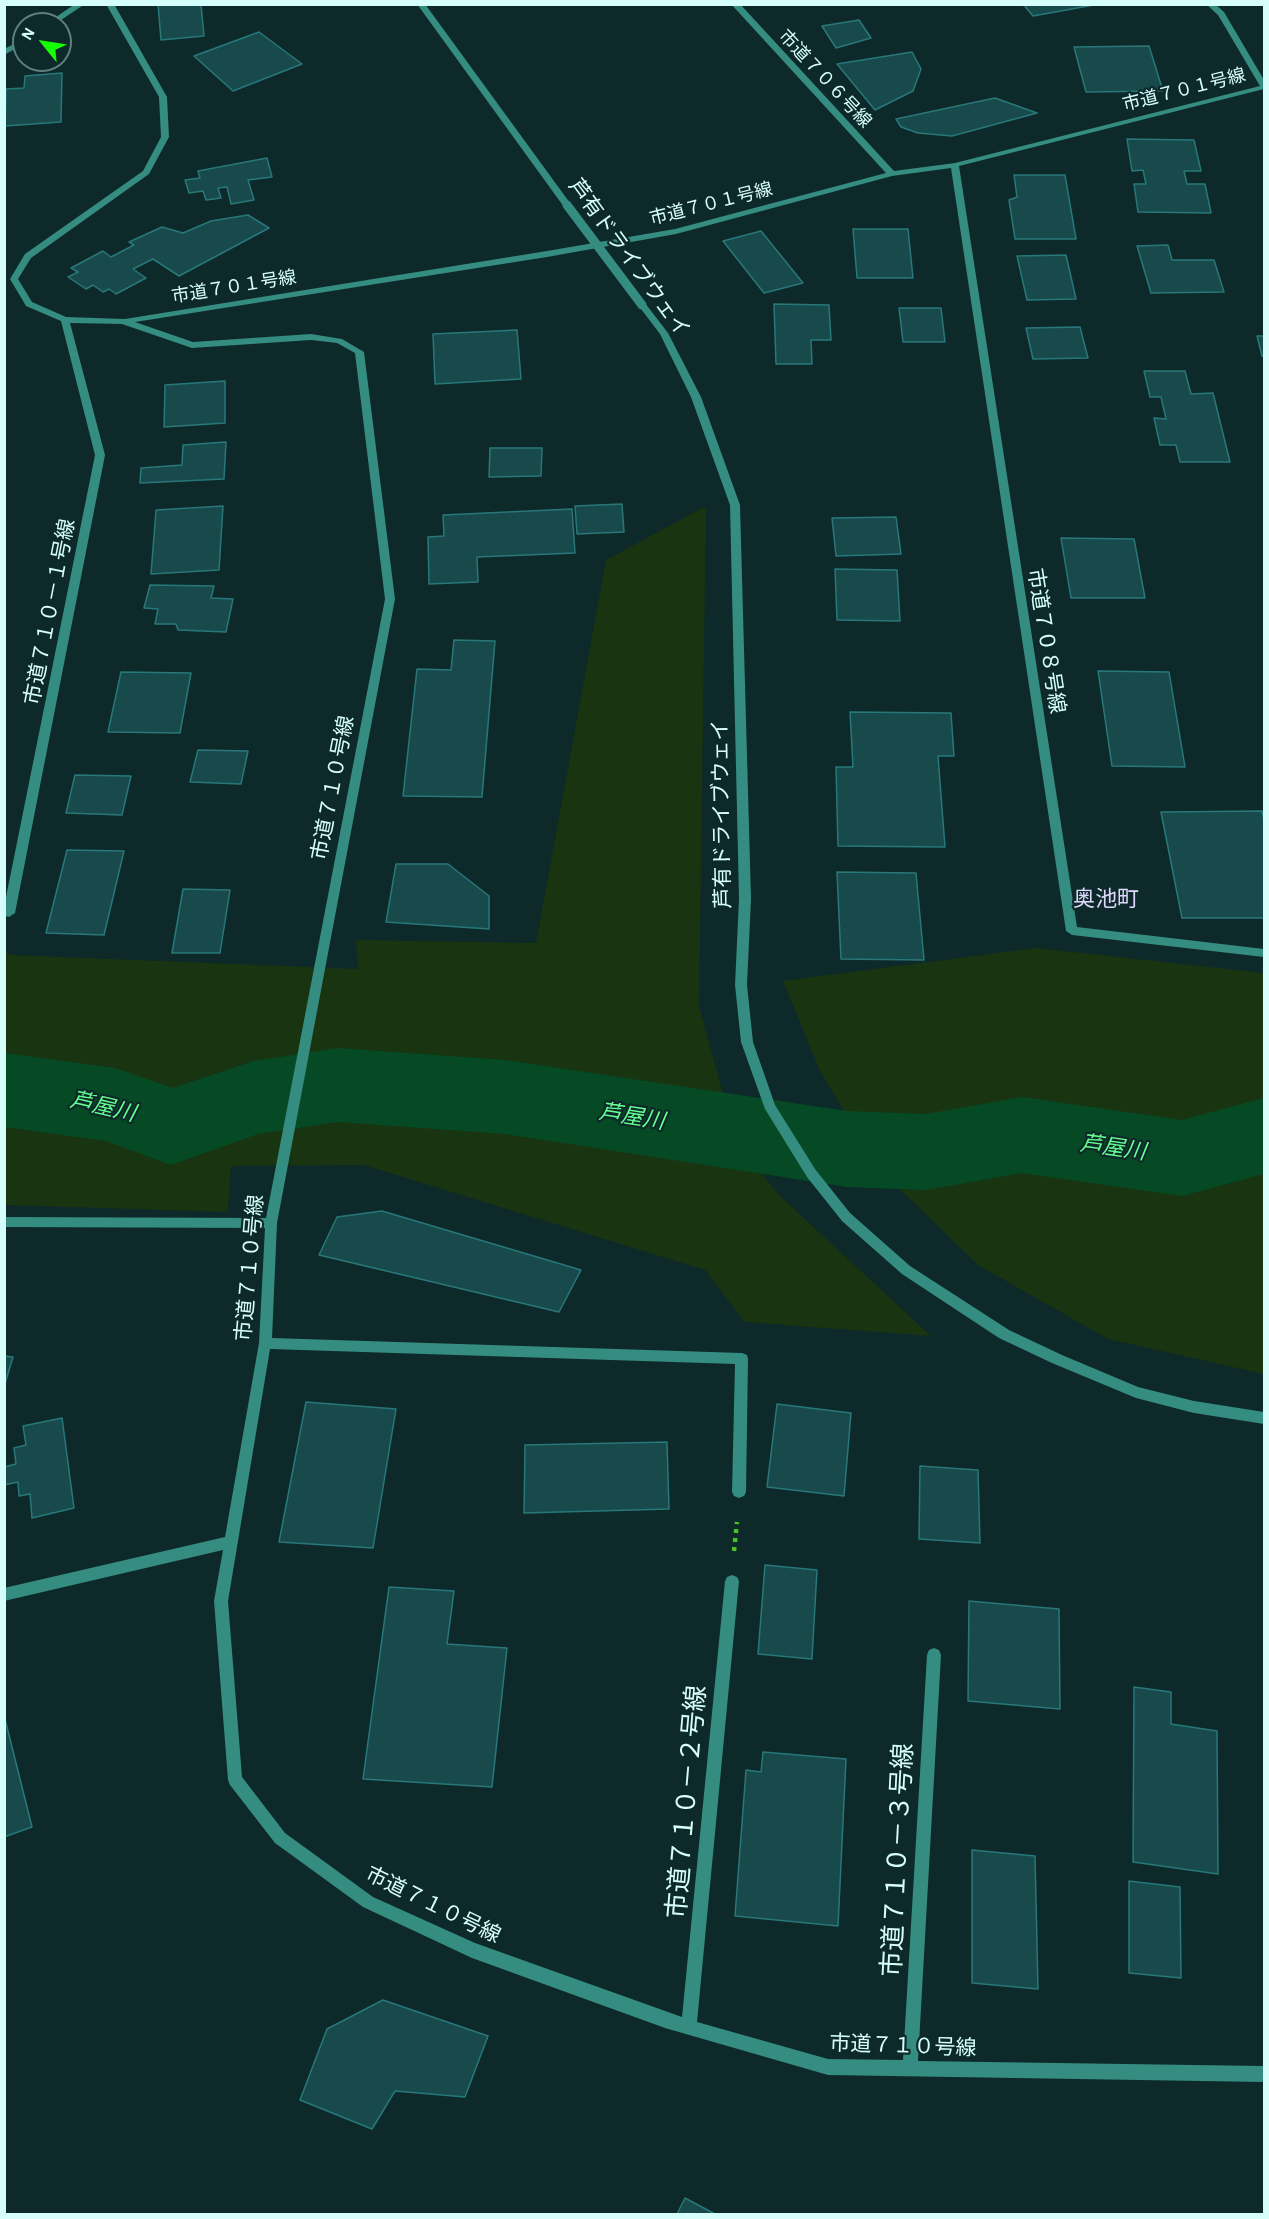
<!DOCTYPE html>
<html>
<head>
<meta charset="utf-8">
<style>
  body { margin:0 }
  #map { position:relative; width:1269px; height:2219px; overflow:hidden; background:#0e2929; font-family:"Alegreya Sans",sans-serif }
  canvas { display:block }
  .frame { position:absolute; inset:0; border:6px solid #d6fffc; pointer-events:none }
  .north { position:absolute; left:12px; top:12px; width:60px; height:60px; box-sizing:border-box; background:#0e2929; border:2px solid #5e7f7d; border-radius:50%; rotate:300deg; font-size:16px; font-weight:700; line-height:24px; text-align:center; color:#d6fffc }
  .north::after { content:''; display:block; margin:auto; width:21px; height:27px; background:#15ff02; clip-path:polygon(50% 0,100% 100%,50% 72%,0 100%) }
</style>
</head>
<body>
<div id="map">
<canvas width="1269" height="2219"></canvas>
<div class="frame"></div>
<div class="north">N</div>
</div>
<script>
const c = document.querySelector('canvas').getContext('2d');
c.lineJoin = 'round';
function fill(path, color) { c.fillStyle = color; c.fill(path, 'evenodd'); }
function trace(path, color, width, dash) { c.strokeStyle = color; c.lineWidth = width; c.lineCap = dash ? 'butt' : 'round'; c.setLineDash(dash || []); c.stroke(path); }
function drawText(font, color, halo, rows, align = 'center') {
  c.font = font + ' "Alegreya Sans","Noto Sans JP",sans-serif'; c.lineWidth = 4.5; c.setLineDash([]); c.textBaseline = 'middle'; c.strokeStyle = halo; c.fillStyle = color; for (const [text, x, y, turn = 0] of rows) {
    c.save(); c.translate(x, y); c.rotate((+turn || 0) * Math.PI / 180); c.textAlign = isNaN(turn) ? turn : align; if (halo) c.strokeText(text, 0, 0); c.fillText(text, 0, 0); c.restore();
  }
}
fill(new Path2D(`
  M706,506L699,1006L736,1142L780,1196L931,1336L745,1322L705,1270L364,1165L231,1166L228,1212L5,1205L4,952L11,955L358,969L356,940L536,943L606,560Z
  M1036,948L1264,973V1374L1108,1339L978,1265L877,1167L820,1071L783,981Z`), '#183410');
fill(new Path2D(`
  M338,1048L505,1060L847,1111L926,1114L1022,1097L1182,1120L1264,1098V1174L1182,1196L1022,1173L926,1190L847,1187L505,1134L338,1122L258,1134L171,1165L106,1141L4,1127V1053L115,1068L173,1088L254,1061Z`), '#064a25');
const building = new Path2D(`
  M158,4H201L204,36L161,40Z
  M1023,4H1094V5L1033,16Z
  M859,20L871,38L836,48L822,26Z
  M259,32L302,64L233,91L194,56Z
  M1149,46L1163,91L1086,92L1074,47Z
  M912,52L921,69L913,91L875,110L837,64Z
  M62,73L61,122L5,126L6,89L24,88L25,76Z
  M995,98L1037,113L952,136L918,133L901,127L896,119Z
  M1127,139L1194,140L1201,171H1184L1187,184H1205L1211,213L1138,212L1134,184H1146L1143,170L1132,171Z
  M267,158L272,177L248,180L254,200L231,204L227,187L218,188L221,198L206,200L203,191L189,193L185,180L200,178L198,171Z
  M1014,175H1065L1076,239H1015L1009,200L1017,197Z
  M248,215L269,228L179,276L153,259L133,269L146,278L116,294L109,289L103,292L93,285L86,289L68,277L78,272L71,268L103,251L111,257L134,245L129,242L162,227L183,233L211,221Z
  M853,229H908L913,278H857Z
  M761,231L803,283L764,293L723,241Z
  M1168,245L1172,260H1214L1224,292L1151,293L1137,246Z
  M1066,255L1076,299L1027,300L1017,256Z
  M774,304L829,305L831,340H811L812,364H776Z
  M899,308H941L945,342H903Z
  M1080,327L1088,358L1033,359L1026,328Z
  M517,330L521,379L435,384L433,334Z
  M1257,336H1264V356H1262Z
  M1144,371H1185L1191,394L1213,393L1230,462H1180L1176,445H1160L1154,418L1166,419L1161,397H1150Z
  M225,381V423L164,427L165,385Z
  M226,442L224,479L140,483L141,468L182,465L183,445Z
  M490,448H542L541,476L489,477Z
  M622,504L624,532L577,534L575,506Z
  M223,506L219,570L151,574L156,510Z
  M572,509L575,553L477,557L478,582L429,584L428,537L444,536L443,515Z
  M896,517L901,554L836,556L832,518Z
  M1061,538L1134,539L1145,598H1071Z
  M835,569L897,570L900,621L837,620Z
  M150,585L214,586L211,598L233,599L226,632L178,630L176,624H155L158,609L144,608Z
  M454,640L495,641L482,797L403,796L417,669L451,670Z
  M1098,671L1169,672L1185,767L1112,766Z
  M121,672L191,673L180,733L108,732Z
  M850,712L951,713L954,756H938L945,847L838,846L836,767H853Z
  M198,750L248,751L241,784L190,782Z
  M75,775L131,776L122,815L66,813Z
  M1262,811L1264,820V918H1182L1161,812Z
  M67,850L124,851L104,935L46,933Z
  M396,864H448L489,896V929L386,922Z
  M837,872L916,873L924,960L841,959Z
  M183,889L230,890L220,953H172Z
  M382,1211L581,1270L559,1312L319,1255L337,1217Z
  M4,1356L13,1357L4,1387Z
  M306,1402L396,1409L373,1548L279,1542Z
  M777,1404L851,1413L844,1496L767,1487Z
  M62,1418L74,1508L32,1518L30,1494L19,1496L18,1482L4,1485V1467L16,1464L14,1448L26,1445L23,1426Z
  M667,1442L669,1509L524,1513L525,1445Z
  M920,1466L978,1470L980,1543L919,1539Z
  M765,1565L817,1570L812,1659L758,1654Z
  M389,1587L454,1591L447,1644L507,1648L492,1787L363,1779Z
  M969,1601L1059,1609L1060,1709L968,1701Z
  M1134,1687L1171,1692V1724L1217,1731L1218,1874L1133,1862Z
  M4,1715L32,1827L4,1837Z
  M763,1752L846,1759L838,1926L735,1916L746,1770L761,1772Z
  M972,1850L1035,1856L1038,1989L972,1983Z
  M1129,1881L1180,1887L1181,1978L1129,1973Z
  M383,2000L488,2036L465,2097L395,2091L372,2129L300,2100L327,2029Z
  M685,2198L715,2214H677Z`);
fill(building, '#184a4c');
trace(building, '#28787a', 1.5);
trace(new Path2D(`
  M734,1551L737,1522`), '#4ac425', 4.5, [4, 5]);
fill(new Path2D(`
  M75,4H85L55,24H46Z
  M106,4H114L167,97L169,137L149,174L31,258L18,279L32,302L66,317L125,319L547,251L675,229L886,173L731,4H740L894,171L955,163L1260,86L1218,15L1206,4H1215L1224,12L1264,80V89L959,166L1077,927L1264,949V957L1072,935L1066,931L951,168L892,176L676,234L547,257L135,322L193,342L311,334L342,339L364,352L395,599L277,1223L272,1338L742,1353L747,1355L748,1359L746,1492L744,1496L739,1498L734,1496L732,1492L735,1364L270,1349L228,1601L242,1777L285,1833L373,1897L475,1943L682,2017L725,1581L727,1577L732,1575L737,1577L739,1581L697,2022L828,2059L903,2060L927,1655L929,1650L934,1648L939,1650L941,1655L918,2061L1264,2066V2082L828,2075L665,2028L472,1958L363,1907L275,1843L230,1785L228,1780L214,1601L223,1550L4,1601V1588L225,1537L259,1343L265,1228L4,1227V1217L266,1218L385,599L355,353L337,343L311,340L192,348L122,324L70,323L105,455L15,913L9,917L5,916L4,907L95,455L61,321L26,306L10,279L25,254L143,171L161,137L159,97Z
  M24,39V44L4,55V49Z`), '#358c80');
fill(new Path2D(`
  M417,4H425L570,203V207H564Z
  M642,302L645,303L668,333L701,397L740,505L751,899L747,985L753,1042L775,1105L815,1169L850,1213L910,1266L1009,1330L1062,1355L1138,1387L1194,1401L1264,1412V1424L1194,1413L1136,1398L1052,1363L999,1338L902,1274L842,1221L807,1177L765,1109L741,1042L735,985L739,899L730,505L691,397L660,334L638,305Z`), '#358c80');
trace(new Path2D(`
  M567,205L642,305`), '#358c80', 9);
drawText('18px', '#d6fffc', '#0e2929', [
  ["市道７０６号線",825,79,47],
  ["市道７０１号線",1184,90,-14],
  ["市道７０１号線",711,204,-14],
  ["市道７０１号線",234,287,-9]
]);
drawText('21px', '#d6fffc', '#0e2929', [
  ["芦有ドライブウェイ",629,258,54],
  ["市道７１０－１号線",50,612,-79],
  ["市道７０８号線",1046,641,81],
  ["市道７１０号線",333,788,-79],
  ["芦有ドライブウェイ",722,814,-91],
  ["市道７１０号線",250,1268,-85],
  ["市道７１０号線",433,1905,26],
  ["市道７１０号線",903,2046,2]
]);
drawText('22px', '#dfd8ff', '#0e2929', [
  ["奥池町",1106,899]
]);
drawText('italic 22px', '#64ff90', '#0e2929', [
  ["芦屋川",103,1107,13],
  ["芦屋川",632,1117,9],
  ["芦屋川",1113,1148,8]
]);
drawText('26px', '#d6fffc', '#0e2929', [
  ["市道７１０－２号線",687,1802,-85],
  ["市道７１０－３号線",898,1860,-87]
]);
</script>
</body>
</html>
